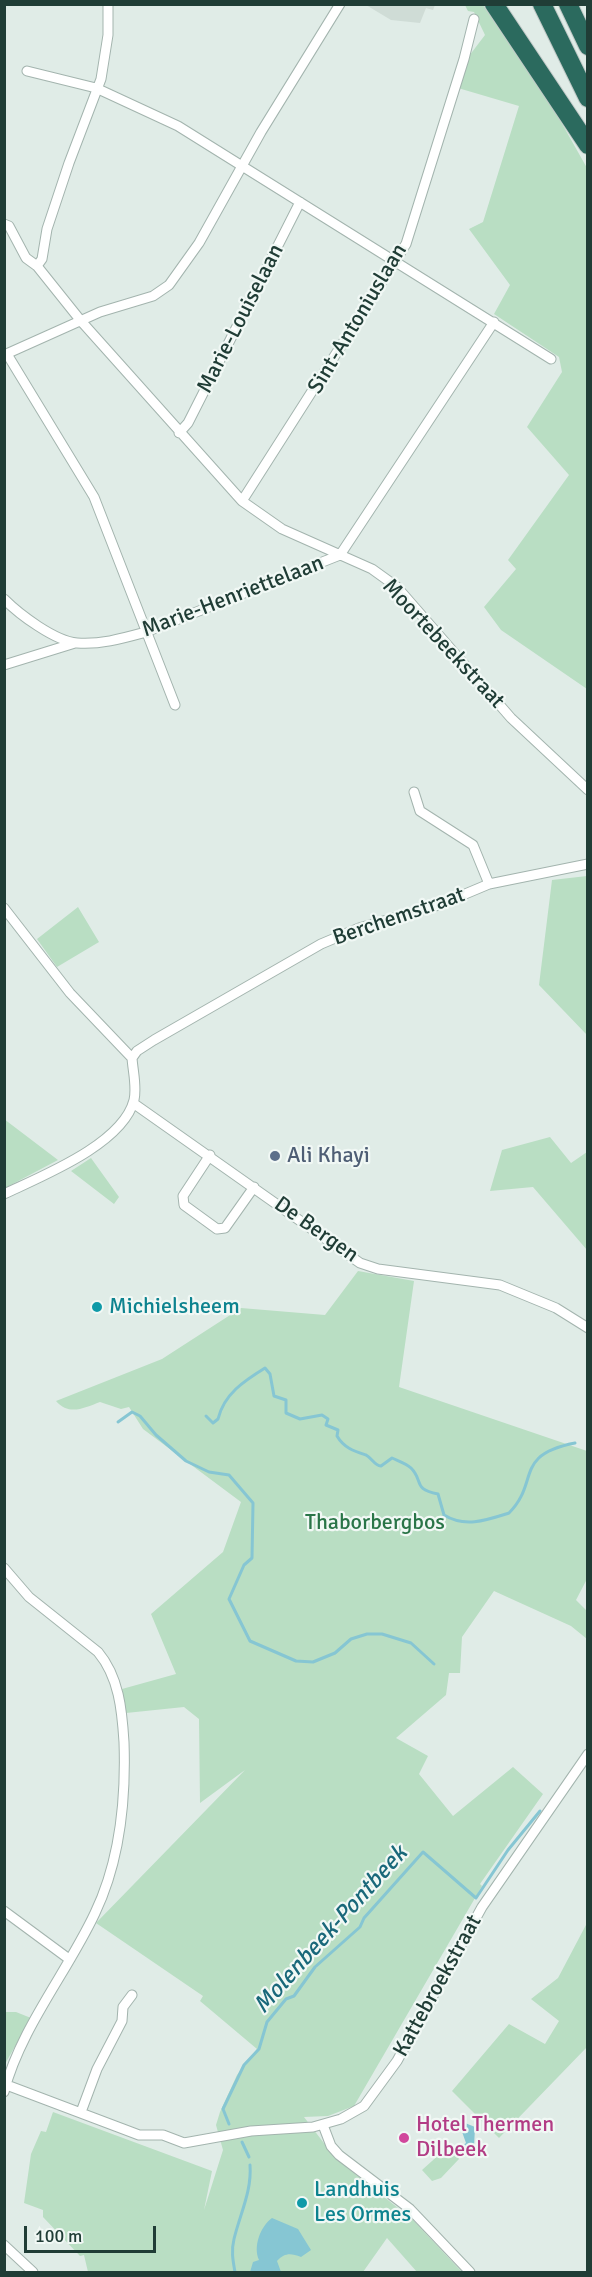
<!DOCTYPE html>
<html>
<head>
<meta charset="utf-8">
<style>
  body { margin:0 }
  #map { position:relative; width:592px; height:2277px; overflow:hidden; background:#e0ece7; font-family:Signika,sans-serif }
  canvas { display:block }
  .frame { position:absolute; inset:0; border:6px solid #203d36; pointer-events:none }
  .scale { position:absolute; left:24px; top:2226px; width:132px; height:27px; box-sizing:border-box; border:3px solid #203d36; border-top:0; padding-left:8px; font-size:18px; line-height:21px; white-space:nowrap; color:#203d36; -webkit-text-stroke:4px #f1f8f5; paint-order:stroke }
</style>
</head>
<body>
<div id="map">
<canvas width="592" height="2277"></canvas>
<div class="frame"></div>
<div class="scale">100 m</div>
</div>
<script>
const c = document.querySelector('canvas').getContext('2d');
c.lineJoin = 'round';
function fill(path, color) { c.fillStyle = color; c.fill(path, 'evenodd'); }
function trace(path, color, width, dash) { c.strokeStyle = color; c.lineWidth = width; c.lineCap = dash ? 'butt' : 'round'; c.setLineDash(dash || []); c.stroke(path); }
function drawText(font, color, halo, rows, align = 'center') {
  c.font = font + ' Signika,sans-serif'; c.lineWidth = 4.5; c.setLineDash([]); c.textBaseline = 'middle'; c.strokeStyle = halo; c.fillStyle = color; for (const [text, x, y, turn = 0] of rows) {
    c.save(); c.translate(x, y); c.rotate((+turn || 0) * Math.PI / 180); c.textAlign = isNaN(turn) ? turn : align; if (halo) c.strokeText(text, 0, 0); c.fillText(text, 0, 0); c.restore();
  }
}
fill(new Path2D(`
  M366,5H435L433,10L426,8L420,23L391,20Z`), '#cfdcd6');
fill(new Path2D(`
  M465,5H483L556,113L587,168V689L501,630L484,607L516,569L508,560L569,475L527,427L562,372L559,357L494,314L510,285L469,229L483,222L519,106L458,88L466,60L485,35L474,12L468,11Z
  M587,876V1035L539,985L552,880Z
  M78,907L99,942L57,967L37,939Z
  M4,1119L58,1160L5,1188H4Z
  M550,1137L571,1163L587,1152V1250L533,1187L490,1191L502,1150Z
  M91,1158L119,1197L114,1204L71,1171Z
  M358,1271L414,1281L399,1387L587,1451V1579L576,1600L587,1611V1639L571,1626L494,1591L462,1637L460,1673H449L446,1695L396,1738L428,1756L419,1774L453,1816L513,1767L543,1794L480,1884L482,1886L354,2106L328,2116L304,2117L336,2159L412,2219L462,2272H417L387,2238L363,2272H88L84,2255L80,2256L43,2217V2210L24,2203L31,2154L41,2131L46,2132L53,2112L212,2171L204,2210L223,2150L216,2125L220,2112L237,2075L257,2049L200,2001L203,1996L96,1923L245,1770L200,1803L199,1719L184,1707L126,1713L122,1689L176,1674L151,1614L223,1552L241,1502L143,1429L129,1407L121,1409L100,1402C84,1408 69,1416 56,1401L162,1359L241,1308L325,1315Z
  M587,1923V2047L499,2138L452,2091L509,2024L545,2044L559,2021L531,1999L558,1978Z
  M5,2012H16L31,2018L5,2064Z
  M442,2148L454,2150L459,2159L441,2178L432,2181L422,2170L442,2152Z`), '#b9dec3');
fill(new Path2D(`
  M465,2123L475,2127L474,2147L462,2146L466,2143L461,2129Z
  M272,2218L298,2229L311,2250L301,2257C290,2253 285,2253 277,2261L281,2272H250L253,2262L259,2260C253,2247 260,2227 272,2218Z`), '#86c6d3');
trace(new Path2D(`
  M206,1416L213,1423L218,1419C224,1394 244,1381 265,1368L270,1374L274,1396L286,1400V1413L300,1419L322,1415L328,1419L326,1425L338,1430L337,1436C344,1448 354,1451 366,1455C373,1459 374,1465 381,1466L392,1458C398,1461 406,1463 411,1468C424,1481 412,1489 438,1494L444,1515C465,1528 487,1520 509,1513C540,1482 513,1455 575,1443
  M118,1422L132,1412L140,1416L156,1435L186,1461L209,1472L229,1475L253,1503L252,1558L244,1565L229,1599L250,1641L296,1661L313,1662L335,1653L351,1639L367,1634H382L411,1643L434,1664
  M229,2124L223,2109L244,2065L259,2049L267,2022L286,1999L294,1996L315,1967L360,1927L364,1918L423,1852L476,1898L508,1850L540,1811
  M242,2142L249,2157
  M235,2272C233,2261 231,2251 234,2239C240,2214 252,2191 250,2165`), '#86c6d3', 3);
const minor = new Path2D(`
  M27,71L96,88L178,126L551,359
  M4,224L9,226L26,258L37,266L81,321L242,501L282,529L372,569L397,587L511,718L588,790
  M37,266L42,259L47,229L69,163L101,79L108,35V4
  M7,354L94,497L175,705
  M4,355L100,312L153,296L169,285L199,243L261,132L340,4
  M179,433L188,423L300,202
  M242,501L406,244L464,59L474,19
  M4,599C20,615 55,641 77,643C100,645 124,638 146,632L340,555L494,322
  M4,665L75,643
  M414,792L420,811L473,845L489,884
  M4,908L70,993L132,1058
  M132,1058L137,1051L154,1040L321,944L359,928L439,905L489,884L588,864
  M133,1103L360,1263L378,1269L500,1285L556,1308L588,1328
  M210,1155L183,1196L184,1205L217,1229L225,1228L254,1187
  M4,1194C42,1176 123,1144 134,1100C137,1087 133,1072 132,1058
  M4,1568L29,1597L98,1652C119,1677 122,1710 124,1742C126,1799 120,1861 95,1913C68,1971 20,2029 4,2092
  M4,1911L69,1959
  M4,2084L139,2135H163L184,2143L251,2131L313,2127L341,2119L364,2106L397,2061L482,1907L588,1754
  M81,2112L97,2069L122,2021L123,2007L132,1995
  M323,2125L331,2146L339,2155L410,2209L470,2272
  M4,2245L33,2272`);
const motorway = new Path2D(`
  M494,4L588,145
  M542,4L588,98
  M568,4L588,46`);
trace(minor, '#a3b4ae', 11);
trace(motorway, '#c1c9c7', 20);
trace(minor, '#fff', 9);
trace(motorway, '#2b6a5e', 18);
for (const [x, y, r, color] of [
  [275,1156,6,"#5c6f8a"],
  [97,1307,6,"#0f9aa8"],
  [404,2138,6,"#d1479c"],
  [302,2203,6,"#0f9aa8"]
]) { const dot = new Path2D(); dot.arc(x, y, r, 0, 2 * Math.PI); c.fillStyle = color; c.fill(dot); trace(dot, '#f1f8f5', 2); }
drawText('22px', '#203d36', '#f1f8f5', [
  ["Marie-Louiselaan",241,319,-63],
  ["Sint-Antoniuslaan",358,319,-59],
  ["Marie-Henriettelaan",233,597,-21],
  ["Moortebeekstraat",443,644,47],
  ["Berchemstraat",399,917,-19],
  ["De Bergen",316,1230,35],
  ["Kattebroekstraat",438,1986,-61]
]);
drawText('22px', '#4e5e75', '#f1f8f5', [
  ["Ali Khayi",287,1156]
], 'left');
drawText('22px', '#0d838f', '#f1f8f5', [
  ["Michielsheem",109,1307],
  ["Landhuis",314,2190],
  ["Les Ormes",314,2215]
], 'left');
drawText('22px', '#2a7548', '#f1f8f5', [
  ["Thaborbergbos",375,1523]
]);
drawText('22px', '#b23c85', '#f1f8f5', [
  ["Hotel Thermen",416,2125],
  ["Dilbeek",416,2150]
], 'left');
drawText('italic 24px', '#19687a', '#f1f8f5', [
  ["Molenbeek-Pontbeek",331,1930,-48]
]);
</script>
</body>
</html>
